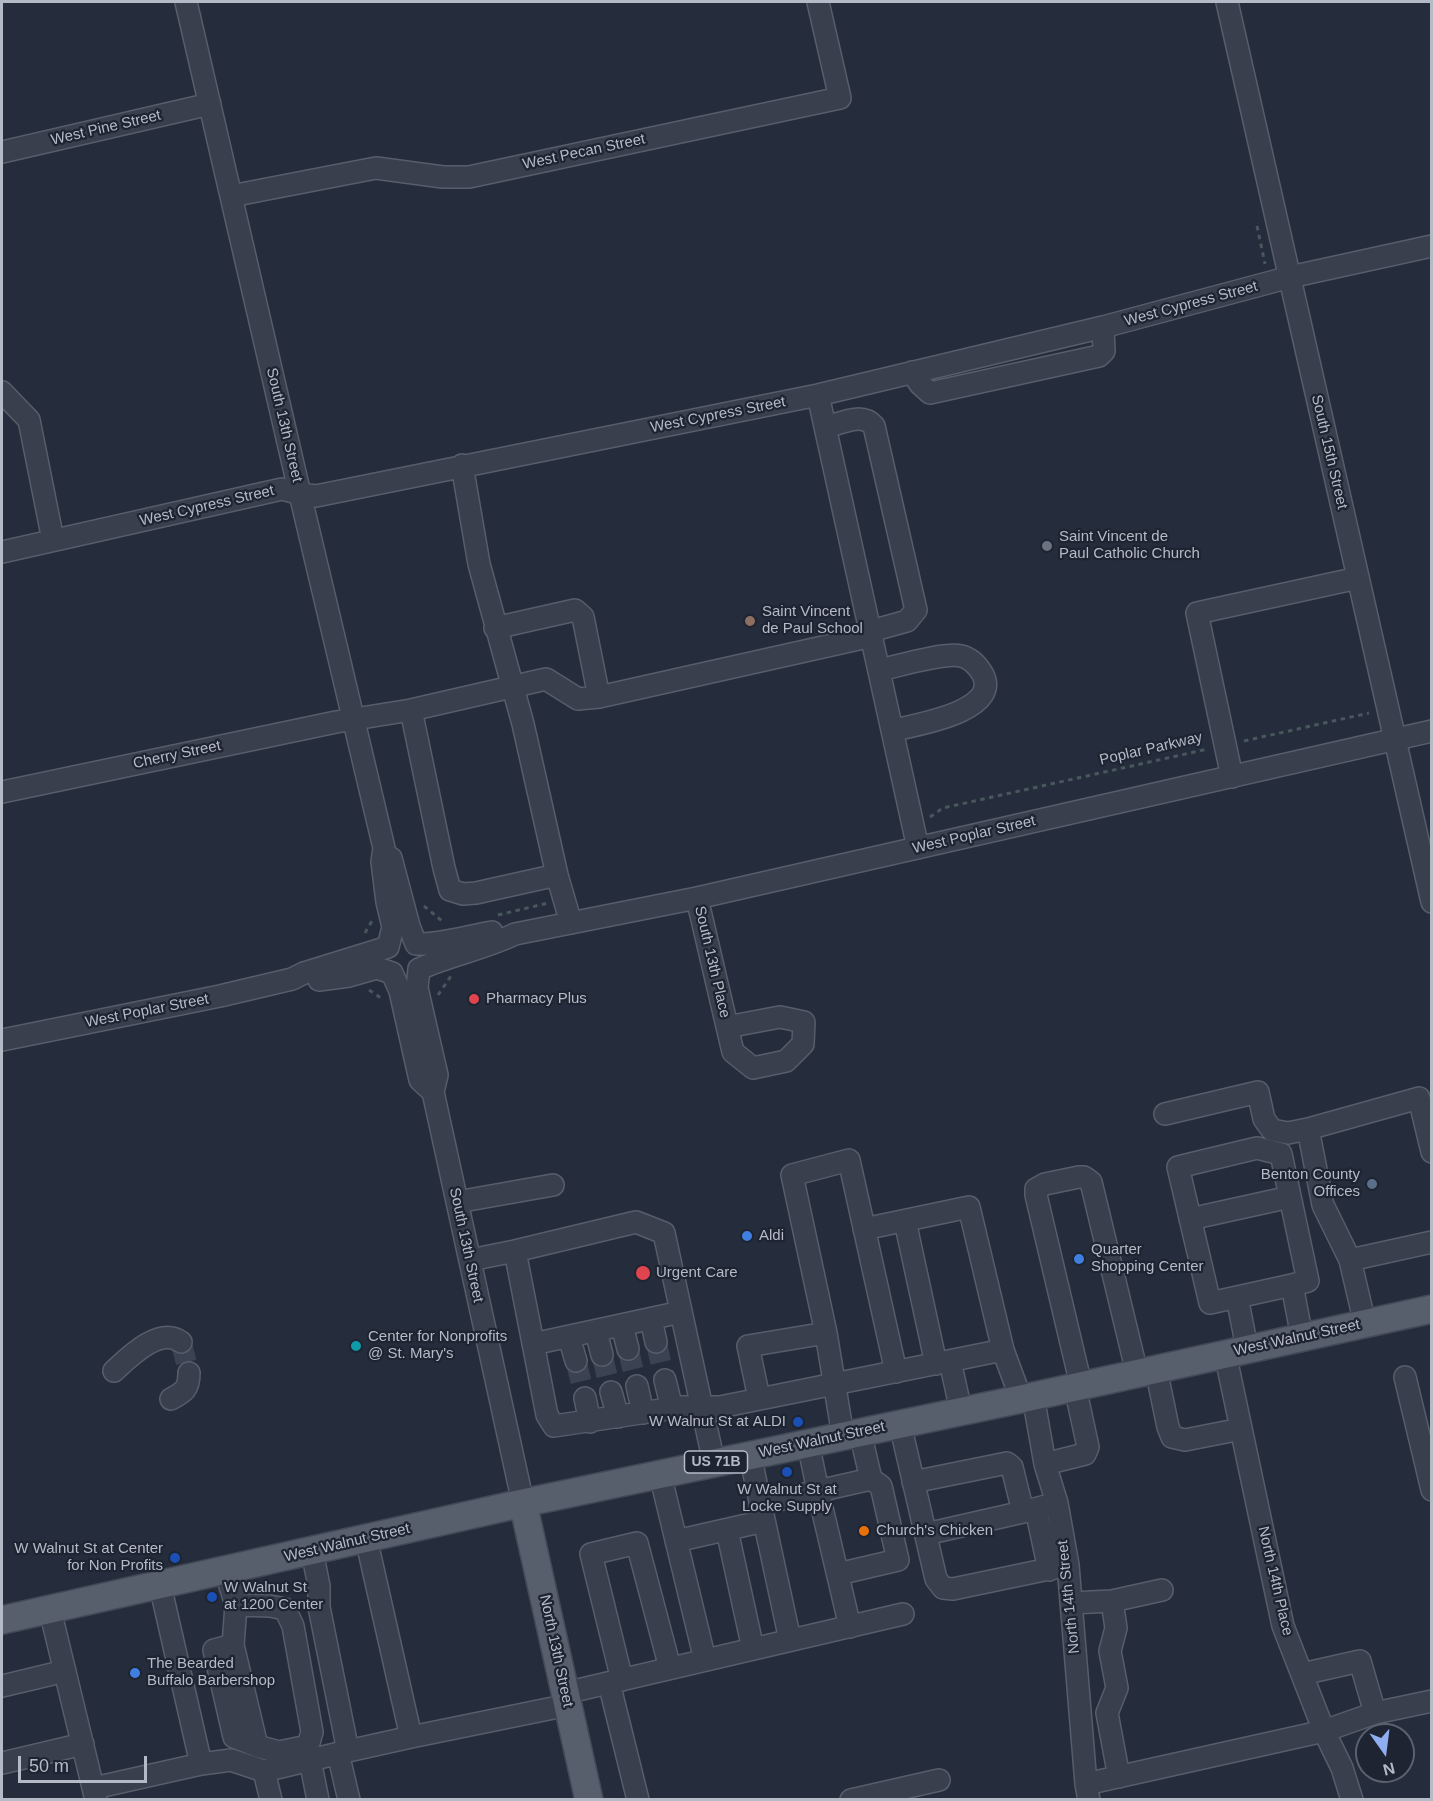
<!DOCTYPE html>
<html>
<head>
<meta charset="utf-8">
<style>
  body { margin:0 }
  #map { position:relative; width:1433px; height:1801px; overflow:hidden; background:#252d3c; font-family:Helvetica,sans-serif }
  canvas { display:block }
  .frame { position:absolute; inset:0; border:3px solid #b5bac7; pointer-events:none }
  .north { position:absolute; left:1355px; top:1723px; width:60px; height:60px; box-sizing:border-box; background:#1e2431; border:2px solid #5a606d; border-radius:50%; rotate:166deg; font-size:16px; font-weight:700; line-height:24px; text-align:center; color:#b5bac7 }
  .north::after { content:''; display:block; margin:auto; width:21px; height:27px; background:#8fadf1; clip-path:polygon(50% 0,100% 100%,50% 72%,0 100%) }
  .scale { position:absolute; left:18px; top:1756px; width:129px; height:27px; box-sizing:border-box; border:3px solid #b5bac7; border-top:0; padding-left:8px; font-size:18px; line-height:21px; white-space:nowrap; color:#b5bac7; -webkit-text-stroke:4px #1e2431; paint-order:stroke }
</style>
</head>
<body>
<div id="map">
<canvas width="1433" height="1801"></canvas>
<div class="frame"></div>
<div class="north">N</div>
<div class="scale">50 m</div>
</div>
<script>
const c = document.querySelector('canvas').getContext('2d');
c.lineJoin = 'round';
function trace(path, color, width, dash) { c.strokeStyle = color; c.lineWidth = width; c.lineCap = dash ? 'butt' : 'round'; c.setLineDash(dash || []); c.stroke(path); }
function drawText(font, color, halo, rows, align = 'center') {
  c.font = font + ' Helvetica,sans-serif'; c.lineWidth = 4.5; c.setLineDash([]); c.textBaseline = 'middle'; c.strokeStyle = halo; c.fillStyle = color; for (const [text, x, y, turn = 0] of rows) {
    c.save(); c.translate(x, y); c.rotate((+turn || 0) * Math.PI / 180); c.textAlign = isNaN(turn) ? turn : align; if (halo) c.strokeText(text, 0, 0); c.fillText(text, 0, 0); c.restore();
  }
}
trace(new Path2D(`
  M181,1342L189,1373
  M656,1342L665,1380
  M628,1349L637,1386
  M602,1355L611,1392
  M576,1361L585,1398`), '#3b4251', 21, [21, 10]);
const minor = new Path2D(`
  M1227,2L1432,902
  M2,152L210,104
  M231,196L376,168L443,177H469L840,98L818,2
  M912,372L920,384L930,393L1099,356L1104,351L1103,327
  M2,392L29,420L53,540
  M818,395L918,848
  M826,427C842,423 862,412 874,426L916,610L907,621L871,631
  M462,465L479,564L523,724L557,875L571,923
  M2,552L282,489L300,494L316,496L818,395L1103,327L1290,277L1432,246
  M495,628L575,610L583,617L599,697
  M880,670C898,666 945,652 961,656C971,658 977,665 982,673C1004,711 915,725 894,730
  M411,710L444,868L450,890L463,894L476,893L557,875
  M1232,777L1197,613L1358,578
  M2,792L336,722L411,710L546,679L578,699L599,697L872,636
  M391,858L409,926L416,944C440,945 468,936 492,932
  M697,898L733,1052L753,1068L786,1061L803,1044L804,1022L780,1017L727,1027
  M319,980L349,976L377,968L392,973L400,991L420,1080L433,1092
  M2,1040L220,996L292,979L304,973L388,947L393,927L387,902L382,862L384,848L300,494L186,2
  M1165,1114L1258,1092L1264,1119L1272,1130L1288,1133L1308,1129
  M457,1202L553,1185
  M1190,1219L1290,1197
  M905,1221L936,1364
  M864,1229L969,1207L1003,1350L1021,1399
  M470,1260L515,1251
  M1350,1260L1323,1205L1308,1129L1419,1098L1432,1152
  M1292,1285L1210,1303L1178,1167L1257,1148L1281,1154L1308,1281L1292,1285L1302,1337
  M1237,1297L1247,1348
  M651,1319L656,1342
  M1365,1324L1350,1260L1432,1242
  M622,1325L628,1349
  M596,1331L602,1355
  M569,1337L576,1361
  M533,1344L681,1312
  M1225,1353L1283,1626L1324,1731L1342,1768L1352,1800
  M950,1361L961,1411
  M1156,1369L1168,1427L1172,1437L1185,1440L1241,1429
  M114,1371C129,1357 160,1326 181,1342
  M1405,1377L1432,1490
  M665,1380L672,1409
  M1081,1385L1036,1195V1189L1045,1184L1079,1177H1084L1091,1182L1137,1373
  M637,1386L643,1413
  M611,1392L618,1417
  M1033,1396L1045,1464L1057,1503L1068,1565L1086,1784L1089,1800
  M585,1398L590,1422
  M759,1398L748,1346L826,1333
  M171,1399C184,1392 189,1389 189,1373
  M900,1424L936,1579L943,1588L953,1589L1068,1565
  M843,1436L826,1333L792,1175L849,1160L896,1372
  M808,1443L818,1491L871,1479L860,1432
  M750,1455L790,1640
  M714,1463L664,1233L636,1222L515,1251L547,1415L554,1426L681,1407H720L1003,1350
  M1045,1464L1085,1454L1088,1447L1075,1387
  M660,1474L705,1660
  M913,1482L1007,1463L1012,1467L1023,1512L1057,1503
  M523,1503L433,1092L437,1075L417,988L419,969C450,955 484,949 515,934L697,898L1432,731
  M760,1504L818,1491L850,1627
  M1036,1509L1049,1570
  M727,1530L753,1649
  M926,1534L1023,1512
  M676,1541L764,1521
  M225,1570L236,1605L233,1645L214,1650L234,1737L257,1746
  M838,1574L898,1560L881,1486L871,1479
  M160,1585L201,1764
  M1112,1601L1162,1590
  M1071,1603L1112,1601L1116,1628L1110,1651L1117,1688L1107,1713L1119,1777
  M50,1610L96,1800
  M233,1645L257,1746L279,1752L308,1746L312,1732L293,1626L285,1609L270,1606L236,1605
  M622,1680L591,1554L637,1543L670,1668
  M609,1683L638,1800
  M2,1686L65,1671
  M565,1693L903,1614
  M1375,1713L1432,1701
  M411,1737L568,1705
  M348,1751L411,1737L366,1538
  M338,1753L349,1800
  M310,1760L318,1800
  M2,1763L83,1744
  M264,1771L271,1800
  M1086,1784L1324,1731L1375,1713L1360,1661L1302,1674
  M94,1788L201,1764L231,1760L264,1771L348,1751L319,1607V1586L312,1551
  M851,1800L939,1780`);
const major = new Path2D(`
  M523,1503L589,1800
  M2,1620L523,1503L1021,1399L1432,1309`);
trace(minor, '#575d6a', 24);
trace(major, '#424855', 30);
trace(new Path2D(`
  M1257,226L1265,264
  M1244,741L1369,713
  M930,817L943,808L1208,749
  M424,906L442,921H445
  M498,915L548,903
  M365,933L372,921
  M369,990L381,998
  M438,995L451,976`), '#47575c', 3, [4.5, 4.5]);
trace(minor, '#393f4c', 21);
trace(major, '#575e6c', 27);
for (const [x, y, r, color] of [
  [1047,546,6,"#6b7280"],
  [750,621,6,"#8d6e63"],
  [474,999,6,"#e0444e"],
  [1372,1184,6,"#5c6f8a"],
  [747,1236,6,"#3f7fe0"],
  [1079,1259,6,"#3f7fe0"],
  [643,1273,8,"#e0444e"],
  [356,1346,6,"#0f9aa8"],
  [798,1422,6,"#1a4fb4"],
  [787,1472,6,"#1a4fb4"],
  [864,1531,6,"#e8710a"],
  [175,1558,6,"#1a4fb4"],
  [212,1597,6,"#1a4fb4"],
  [135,1673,6,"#3f7fe0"]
]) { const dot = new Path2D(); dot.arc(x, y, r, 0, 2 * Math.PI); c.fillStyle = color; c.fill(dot); trace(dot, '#1e2431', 2); }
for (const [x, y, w] of [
  [716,1462,63]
]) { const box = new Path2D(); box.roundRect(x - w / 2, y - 11, w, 22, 4.5); c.fillStyle = '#1e2431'; c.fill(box); trace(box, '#b5bac7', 1.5); }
drawText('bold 14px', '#b5bac7', null, [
  ["US 71B",716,1462]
]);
drawText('15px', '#b5bac7', '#1e2431', [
  ["West Pine Street",106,128,-13],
  ["West Pecan Street",584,152,-12],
  ["West Cypress Street",1191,304,-15],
  ["West Cypress Street",718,415,-11],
  ["South 13th Street",284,425,77],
  ["South 15th Street",1329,452,77],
  ["West Cypress Street",207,506,-13],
  ["Poplar Parkway",1151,749,-13],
  ["Cherry Street",177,755,-12],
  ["West Poplar Street",974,835,-13],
  ["South 13th Place",712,962,77],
  ["West Poplar Street",147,1011,-11],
  ["South 13th Street",466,1245,78],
  ["West Walnut Street",1297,1338,-12],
  ["West Walnut Street",822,1440,-12],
  ["West Walnut Street",347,1543,-13],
  ["North 14th Place",1275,1581,77],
  ["North 14th Street",1069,1597,-96],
  ["North 13th Street",556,1651,78]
]);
drawText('15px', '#b5bac7', '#1e2431', [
  ["Saint Vincent de",1059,537],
  ["Paul Catholic Church",1059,554],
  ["Saint Vincent",762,612],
  ["de Paul School",762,629],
  ["Pharmacy Plus",486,999],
  ["Benton County",1360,1175,"right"],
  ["Offices",1360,1192,"right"],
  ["Aldi",759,1236],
  ["Quarter",1091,1250],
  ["Shopping Center",1091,1267],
  ["Urgent Care",656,1273],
  ["Center for Nonprofits",368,1337],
  ["@ St. Mary's",368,1354],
  ["W Walnut St at ALDI",786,1422,"right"],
  ["W Walnut St at",787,1490,"center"],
  ["Locke Supply",787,1507,"center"],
  ["Church's Chicken",876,1531],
  ["W Walnut St at Center",163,1549,"right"],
  ["for Non Profits",163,1566,"right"],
  ["W Walnut St",224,1588],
  ["at 1200 Center",224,1605],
  ["The Bearded",147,1664],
  ["Buffalo Barbershop",147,1681]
], 'left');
</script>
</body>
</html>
